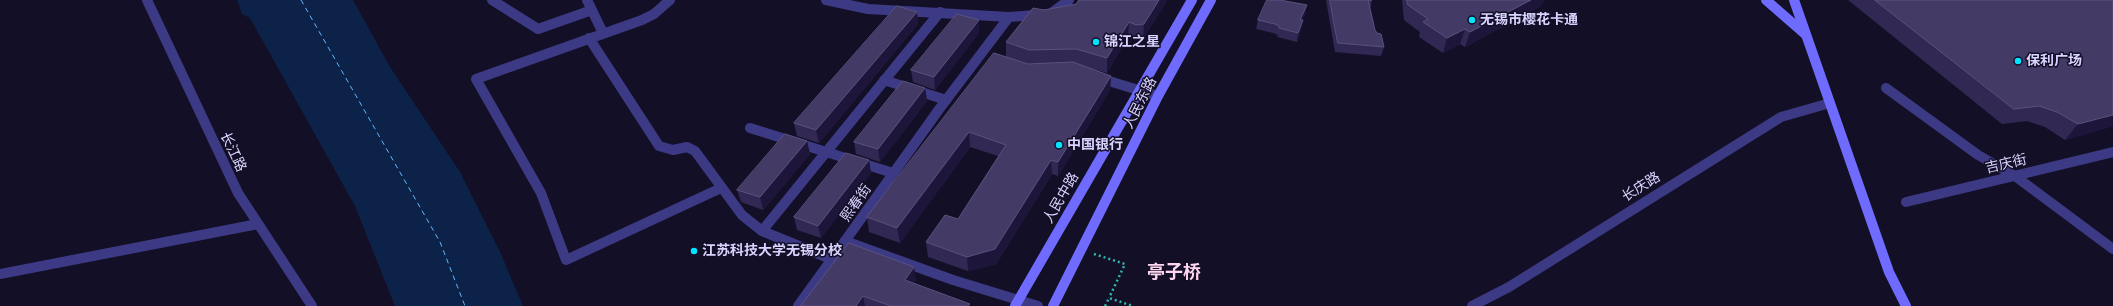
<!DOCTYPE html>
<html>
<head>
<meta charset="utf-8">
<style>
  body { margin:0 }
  canvas { display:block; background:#130f26 }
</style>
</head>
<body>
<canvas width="2113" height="306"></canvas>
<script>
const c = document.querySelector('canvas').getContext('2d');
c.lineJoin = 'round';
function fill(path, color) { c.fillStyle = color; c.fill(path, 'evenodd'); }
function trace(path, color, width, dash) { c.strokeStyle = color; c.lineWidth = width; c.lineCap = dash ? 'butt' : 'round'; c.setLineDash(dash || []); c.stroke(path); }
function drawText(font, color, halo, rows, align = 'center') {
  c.font = font + ' Quicksand,"Noto Sans SC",sans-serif'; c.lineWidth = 3; c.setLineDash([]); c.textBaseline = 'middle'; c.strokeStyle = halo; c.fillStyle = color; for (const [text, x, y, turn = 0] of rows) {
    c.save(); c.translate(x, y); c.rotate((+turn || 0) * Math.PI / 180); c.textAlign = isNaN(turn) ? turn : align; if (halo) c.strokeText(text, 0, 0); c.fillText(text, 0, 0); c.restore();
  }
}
fill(new Path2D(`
  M237,0H353L390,67L460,172L501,254L523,306H395L355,206L250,18L242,14Z`), '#0c2248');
trace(new Path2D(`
  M301,0L440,242L465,306`), '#62b6ff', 1, [5, 4]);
trace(new Path2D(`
  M1094,254L1125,264L1109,298
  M1105,306L1109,298L1133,306`), '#2fb8b0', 2.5, [2, 3]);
trace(new Path2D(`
  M492,0L538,29L592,10
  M587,0L603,33
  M670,0L654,14L642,20L476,79L541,193L566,260L721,188
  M589,38L659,146L673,150L687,147L695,151L742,215L762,231L831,259
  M1099,78L1158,96
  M884,80L946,100
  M750,128L893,173
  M762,231L940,12
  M798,306L845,241
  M1472,306L1509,287L1781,117L1830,103`), '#3d3a85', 10);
trace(new Path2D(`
  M826,0L868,9L1009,17L1050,14L1069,0
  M1009,17L940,108L845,241L953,280L1038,306
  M1886,88L1978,155L2015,176L2113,249
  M1906,202L2113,152
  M0,274L258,224`), '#3d3a85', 10);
trace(new Path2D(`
  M147,0L238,193L312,306`), '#3d3a85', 10);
trace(new Path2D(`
  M1766,0L1805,34
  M1794,0L1889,272L1906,306
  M1015,306L1192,0
  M1053,306L1158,96L1211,0`), '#6f6bff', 10);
fill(new Path2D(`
  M1079,0H1167L1165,4L1143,39L1135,40L1128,37L1107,73L1091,68L1111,76L1110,90L1058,176L1052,174L996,264L968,271L928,257L926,242L958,219L998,156L970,147L900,243L869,232L867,217L1006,57V42L1044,10L1076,4Z
  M1326,0H1372L1370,9L1375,30L1384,47L1381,56L1335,52Z
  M1402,0H1544L1541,6L1465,47L1460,44L1443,53L1419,37L1420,32L1404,20Z
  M1848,0H2113V126L2065,140L2045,127L2027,121L2002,124Z
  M1307,5L1305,14L1302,20H1303L1301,30L1297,42L1277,37L1278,35L1273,33L1256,29L1258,20Z
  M917,12L918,24L819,143L797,136L794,123Z
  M979,20V33L935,90L913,82L911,70Z
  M925,88L927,101L880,162L856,154L854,142Z
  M807,141L810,154L763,210L741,202L737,190Z
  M869,160L871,173L821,238L797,230L794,217Z
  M916,280L914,283L970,306H801Z`), '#312854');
fill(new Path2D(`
  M1159,0H1167L1165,4L1143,39L1144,24Z
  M1531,0H1544L1541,6L1465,47L1470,32Z
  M1307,5L1305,14L1299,29L1300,20Z
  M917,12L918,24L819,143L816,130Z
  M979,20V33L935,90L934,77Z
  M1303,20L1301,30L1297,42L1298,33Z
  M1129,22L1128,37L1107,73V58Z
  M1465,29L1460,44L1443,53L1447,38Z
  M1111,76L1110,90L1058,176V162Z
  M925,88L927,101L880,162L878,149Z
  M2113,115V126L2065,140L2078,124Z
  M969,132L970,147L900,243L897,228Z
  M807,141L810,154L763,210L760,197Z
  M869,160L871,173L821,238L818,226Z
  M1051,160L1052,174L996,264L968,271L967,257Z
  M914,267L916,280L907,293L905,280Z
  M863,296L865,306H856Z`), '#1d163a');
const building = new Path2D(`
  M1079,0H1159L1144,24L1136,25L1129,22L1107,58L1076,49L1029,50L1006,42L1033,8L1044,10L1076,4Z
  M1267,0H1280L1307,5L1300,20H1303L1298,33L1279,28V26L1275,24L1258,20Z
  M1330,0H1372H1368L1375,30L1377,33L1381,34L1384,47L1338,43Z
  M1407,0H1531L1470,32L1465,29L1447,38L1423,22L1428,19L1408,5Z
  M1875,0H2113V115L2078,124L2057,112L2039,106L2014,109Z
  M897,6L917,12L816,130L794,123Z
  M957,14L979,20L934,77L911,70Z
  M994,53L1028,64L1073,62L1111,76L1058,162L1051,160L995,249L967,257L926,242L945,215L958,219L1006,145L969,132L897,228L867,217Z
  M903,81L925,88L878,149L854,142Z
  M785,134L807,141L760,197L737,190Z
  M846,153L869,160L818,226L794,217Z
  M849,243L914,267L905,280L970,304L968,306H891L863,296L856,306H801Z`);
fill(building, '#433a66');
trace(building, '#5a527e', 1);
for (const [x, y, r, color] of [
  [1472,20,4,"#00e5ff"],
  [1096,42,4,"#00e5ff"],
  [2018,61,4,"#00e5ff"],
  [1059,145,4,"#00e5ff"],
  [694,251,4,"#00e5ff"]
]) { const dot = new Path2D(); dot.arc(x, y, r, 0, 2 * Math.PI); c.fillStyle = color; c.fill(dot); trace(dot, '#130f26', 1.5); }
drawText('bold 14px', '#d9d4ff', '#130f26', [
  ["无锡市樱花卡通",1480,20],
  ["锦江之星",1104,42],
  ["保利广场",2026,61],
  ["中国银行",1067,145],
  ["江苏科技大学无锡分校",702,251]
], 'left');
drawText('14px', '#d9d4ff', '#130f26', [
  ["人民东路",1140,103,-63],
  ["长江路",233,152,65],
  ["吉庆街",2006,164,-13],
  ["长庆路",1641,187,-32],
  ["人民中路",1061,198,-60],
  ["熙春街",856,203,-55]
]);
drawText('bold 18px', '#ffd6f0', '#130f26', [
  ["亭子桥",1174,273]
]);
</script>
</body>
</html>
